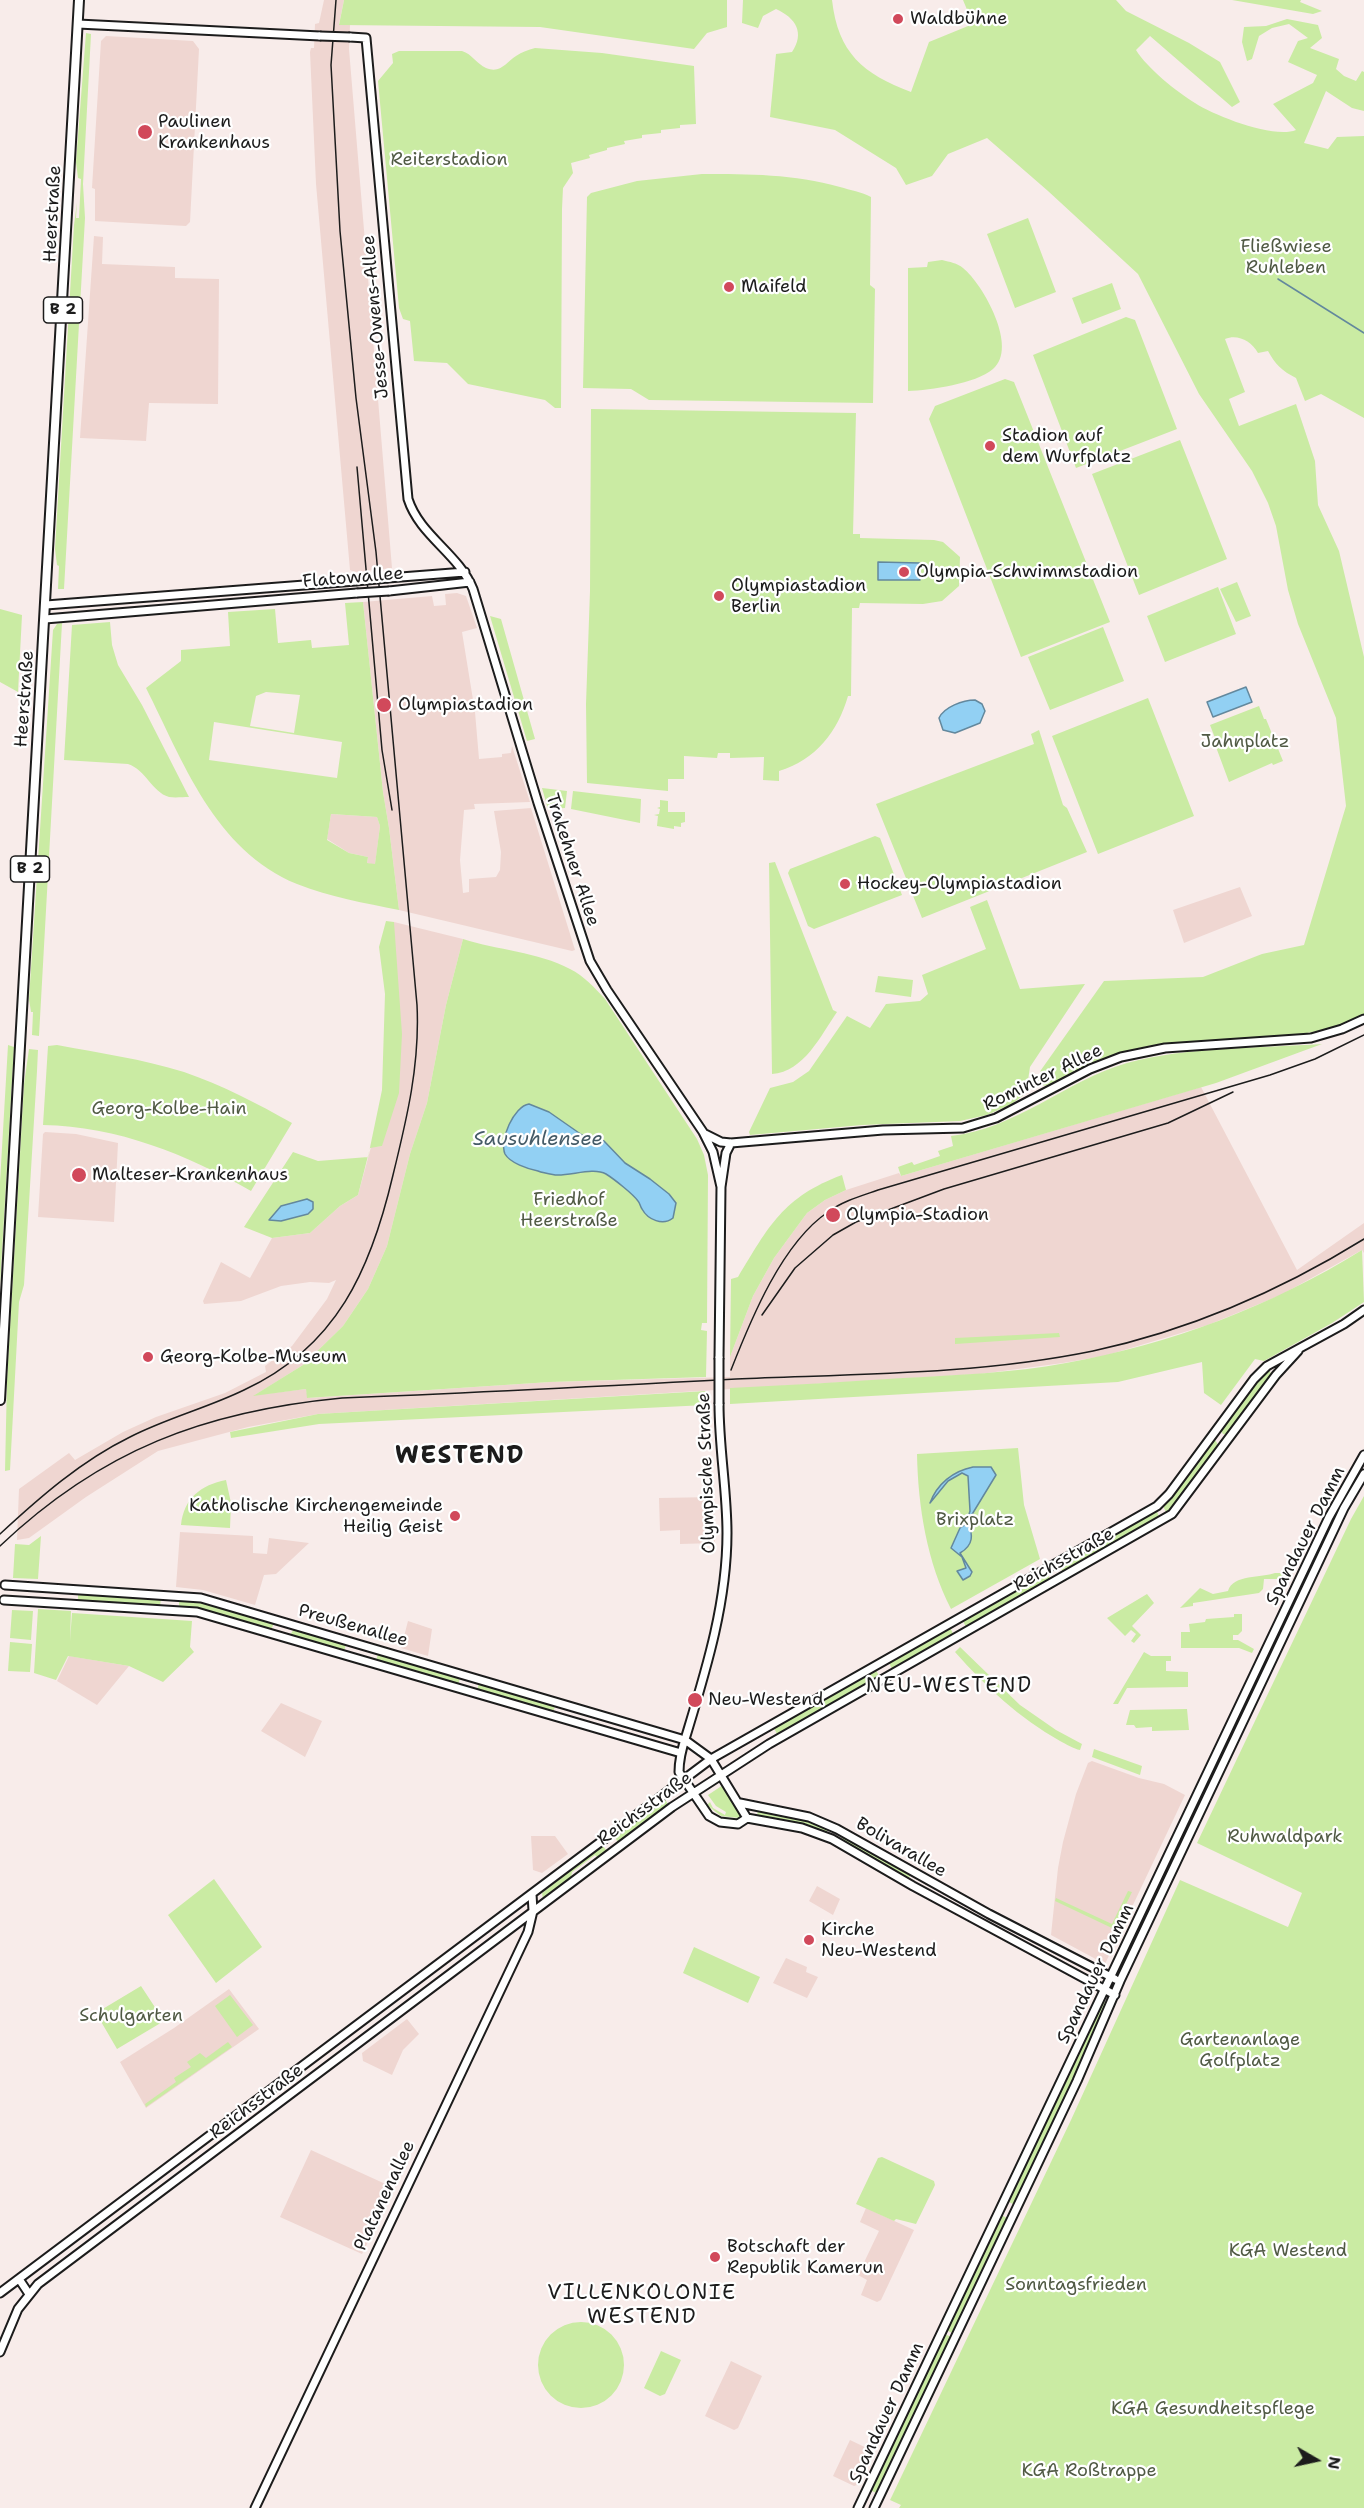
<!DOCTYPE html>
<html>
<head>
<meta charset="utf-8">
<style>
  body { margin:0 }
  #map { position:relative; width:1364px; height:2508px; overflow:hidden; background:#f8ecea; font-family:"Shantell Sans",sans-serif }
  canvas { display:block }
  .north { position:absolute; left:1286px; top:2430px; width:60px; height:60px; -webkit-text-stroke:4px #fff; paint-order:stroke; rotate:99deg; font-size:16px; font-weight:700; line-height:24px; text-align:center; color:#1c1c1c }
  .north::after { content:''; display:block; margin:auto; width:21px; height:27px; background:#1c1c1c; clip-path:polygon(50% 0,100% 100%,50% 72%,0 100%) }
</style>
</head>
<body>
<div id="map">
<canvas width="1364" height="2508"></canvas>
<div class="north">N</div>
</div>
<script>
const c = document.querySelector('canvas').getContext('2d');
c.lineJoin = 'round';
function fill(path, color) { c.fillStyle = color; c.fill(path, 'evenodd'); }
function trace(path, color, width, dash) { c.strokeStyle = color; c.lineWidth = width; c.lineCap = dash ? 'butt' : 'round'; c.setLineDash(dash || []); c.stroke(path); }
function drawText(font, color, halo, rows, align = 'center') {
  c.font = font + ' "Shantell Sans",sans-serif'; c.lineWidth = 4.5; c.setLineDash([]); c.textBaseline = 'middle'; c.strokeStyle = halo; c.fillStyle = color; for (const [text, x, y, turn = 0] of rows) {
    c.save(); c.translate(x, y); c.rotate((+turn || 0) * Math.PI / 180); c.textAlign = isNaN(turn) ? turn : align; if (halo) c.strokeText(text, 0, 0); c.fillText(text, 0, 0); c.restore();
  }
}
fill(new Path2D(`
  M324,0H344L339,24L350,25L349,49L392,568L355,572L350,570L316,184L310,52L311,48H314L315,24L319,23Z
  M106,36L193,41L199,49L190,222L186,226L95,221V189L92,188L101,41Z
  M94,236L103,237L102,264L175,267V278L219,279L218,404L149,403L146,441L80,438Z
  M457,593L466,596L477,628L462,632L475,712L479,759L502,757V754L511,753L512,746L530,802L474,804L475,809L464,810L460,860L463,893L469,892V879L496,877L500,870L501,852L494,811L531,808L575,950L572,951L399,910L389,828L383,792L363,602L432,596L434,606L446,605L445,594Z
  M331,814L377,817L380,826L375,865L367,863L368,857L349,853L327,839Z
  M1240,887L1252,916L1184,943L1173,910Z
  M394,922L463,939L446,1005L427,1103L410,1154L387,1246L368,1289L343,1326L303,1365L255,1395L306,1389L308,1398L550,1382L730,1377V1357L753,1296L774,1258L807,1213L825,1200L846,1190L899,1173L901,1176L1201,1087L1297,1270L1364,1223V1253L1362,1250L1281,1295L1208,1325L1104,1356L1063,1363L980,1374L318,1414L248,1427L158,1451L86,1497L29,1538L17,1540L19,1489L69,1453L75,1460L123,1432L156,1417L225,1393L266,1372L265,1366L292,1346L327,1299L336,1280L329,1283L310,1282L281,1286L241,1301L204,1304L203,1301L221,1262L250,1278L272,1238L310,1233L340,1206L358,1195L371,1147L382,1146Z
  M45,1132L76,1134L118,1143L114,1222L38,1217L43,1134Z
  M714,1497L715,1543L680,1544V1530L660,1531L659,1498Z
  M180,1532L253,1536V1553L267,1554L269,1538L309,1543L276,1574L264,1575L255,1605L203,1590L176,1587Z
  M408,1621L432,1629L428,1656L401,1648Z
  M69,1656L129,1666L97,1705L57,1681Z
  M281,1703L322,1721L305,1757L261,1731Z
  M1092,1761L1139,1778L1164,1784L1185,1795L1105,1964L1051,1935L1058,1868L1063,1842L1076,1794L1088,1763Z
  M531,1836H555L568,1854L542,1873L533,1870Z
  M817,1886L840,1899L833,1915L809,1901Z
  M786,1958L807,1967L806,1972L818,1977L807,1998L773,1983Z
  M229,1989L259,2029L146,2108L120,2062L174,2028Z
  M407,2019L419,2034L403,2050L392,2075L363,2061L362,2053Z
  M311,2150L392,2187V2193L362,2254L280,2217Z
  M866,2208L914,2230L881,2300L877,2302L861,2295L867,2280L858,2275L879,2231L860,2222Z
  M731,2361L762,2376L738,2428L734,2430L705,2416Z
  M850,2440L873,2451L857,2485L854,2486L833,2476Z`), '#efd6d1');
fill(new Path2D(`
  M344,0H727V27L707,33L694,49L540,27L339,25Z
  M743,0H832C838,53 863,74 911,92L929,42L973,24L963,0H1116L1126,11L1189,43L1220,62L1240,102L1232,107L1150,36L1136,50C1147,68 1177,92 1195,103C1215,116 1274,139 1296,130L1273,104L1313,83L1317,75L1288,62L1298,41L1308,38L1289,24L1272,28L1259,36L1252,59L1247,61L1242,42L1244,27L1266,26L1287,19L1318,25L1322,38L1310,48L1339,59L1336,69L1344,76L1356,81L1362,71L1364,72V111L1352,108L1326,91L1304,143L1328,149L1337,137L1364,136V418L1321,394L1305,401L1296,378C1282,371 1275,364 1268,351L1258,353C1251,341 1238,334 1225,339L1245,392L1229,399L1239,426L1296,404L1315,461L1318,505L1339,551L1364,657V1015C1301,1046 1228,1036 1160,1044C1118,1050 1085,1066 1049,1086L1040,1085L1038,1079L1041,1070L1104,981L1203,977L1262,954L1304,945L1346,806L1336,718L1298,624L1288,590L1276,526L1268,503L1252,471L1199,394L1138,274L1048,191L987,138L948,154L932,176L906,185L896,168L835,130L770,117L776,54L792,52C805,33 796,18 776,9L763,16L758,28L742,23Z
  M1232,0H1301L1300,2L1322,11L1313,14Z
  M86,33L91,34L83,184L85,218L64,589H58L59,566L57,565L55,549L74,225L77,202L76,218H79L81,179L78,178L76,162Z
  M535,48L602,53L694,66L696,124L680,125V128L661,130V133L642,135V138L624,141L625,144L607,148V150L589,155L590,158L571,163L573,173L563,188L562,209L561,408H555L545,400L468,384L447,363L414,361L410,321L403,319L399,308L378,81L393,63L392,54L399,51H462C472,54 477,64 486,68C501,74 506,62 516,56C522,52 528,50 535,48Z
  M702,174C749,174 794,174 840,187C850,190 862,192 871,197L870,285L875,289L873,403L649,400L631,389L583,388L587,197L591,193L637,181Z
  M1028,218L1056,292L1015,308L987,234Z
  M942,260C950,262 957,263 963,268C983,284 1019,348 993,369C975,384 931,390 908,391V268L927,267L928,262Z
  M1112,283L1121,309L1082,324L1072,298Z
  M1126,317L1135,320L1177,429L1076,468L1033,355Z
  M1005,379L1014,382L1110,622L1021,657L929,419L935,406Z
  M591,409L856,413L853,534H860V538L934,540L943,542L960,557L959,586L942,601L923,604L860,603L859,608H852L851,696H848C838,731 816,760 779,771V781L763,780L764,757L730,758V753H718L717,758L684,756V779H668V791L587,783L586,704L590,591Z
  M1180,440L1227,559L1139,595L1092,474Z
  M1237,582L1251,616L1236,622L1220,589Z
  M1218,587L1236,634L1165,662L1147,616Z
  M363,602L383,792L389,828L399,910C365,903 329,897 297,884C214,850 183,761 146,688L181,661V650L230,646L228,612L275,609L278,643L311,640L312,648L349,645L345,603ZM266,692L300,695L294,733L250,726L256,696ZM214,722L342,742L337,778L209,760ZM331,814L377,817L380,826L375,864L367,863L368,857L349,853L327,840Z
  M0,609L22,615L18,692L0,682Z
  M490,616L501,619L535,739L527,741Z
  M110,622L112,645L118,665L142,705L189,797C183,797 175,798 169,797C152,792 146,770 128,764L64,760L72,625Z
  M62,623L39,1036L32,1035L33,1012H31L29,999L53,630L57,624Z
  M1103,627L1124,681L1050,710L1028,657Z
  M1148,698L1194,816L1098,854L1052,736Z
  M1259,706L1264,719H1266L1283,761L1273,765L1272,763L1229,782L1213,739L1215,738L1210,725Z
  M1039,730L1063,805L1067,808L1087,852L922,918L876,804L1034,744L1031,734Z
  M542,788L567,791L565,808L548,809Z
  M573,791L641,799L640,823L571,809Z
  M660,800L668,801V812H685V822L681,823V827L674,826V829L657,826L658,816L654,815L659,814L660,809L657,808L660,807Z
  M875,836L880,838L902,895L814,929L808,926L788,873L790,869Z
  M775,862L833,1010L837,1012C821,1035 804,1072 772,1074L769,863Z
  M987,900L1020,989L1085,984L1030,1067L1026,1093L1012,1104L987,1115L960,1121L862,1125L750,1135L749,1132L770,1088L793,1082L809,1071L847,1016L870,1028L886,1004L920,1001L928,994L922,975L986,949L970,907Z
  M386,921L394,922L402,1034L399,1093L382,1146L370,1148L358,1195L340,1206L310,1233L272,1238L244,1227L293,1152L318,1161L368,1157L382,1090L385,994L379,947Z
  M463,939C497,950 538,952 570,969C584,976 595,988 605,999L697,1139L704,1155L708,1175L707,1323H702L701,1330L707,1331L706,1377L550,1382L307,1398L306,1389L253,1396L303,1365L343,1326L368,1289L387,1246L410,1154L427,1103L446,1005Z
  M878,976L913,980L911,997L875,992Z
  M1322,1044L1216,1083L901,1176L898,1167L912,1162L914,1165L940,1156L938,1151L953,1146L951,1136C1016,1129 1065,1081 1127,1063C1184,1047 1262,1048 1322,1044Z
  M8,1045L14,1047L0,1286V1182Z
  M57,1045C100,1053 142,1059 184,1072C222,1085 258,1104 292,1123L251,1191C188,1155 117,1126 43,1125L48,1046Z
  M29,1049L38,1050L37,1071L24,1285L19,1302L10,1470L5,1471L7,1380L24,1084Z
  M842,1175L846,1190L825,1200L807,1213L774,1258L753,1296L730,1357L731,1279L738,1277C769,1226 783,1197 842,1175Z
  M1362,1250L1364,1302L1332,1323L1264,1361L1255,1359L1221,1405L1204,1393L1202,1362L1118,1382L730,1404V1388C788,1385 845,1382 903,1378C957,1375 1012,1373 1066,1363C1171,1344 1272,1306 1362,1250Z
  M1059,1333L1060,1337L955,1344V1338Z
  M1269,1370L1272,1375L1228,1435L1223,1434L1220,1429L1253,1382Z
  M706,1391V1405L319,1424L231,1438L230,1432L318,1414Z
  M1215,1440L1219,1446L1169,1512H1166L1162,1504L1211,1441Z
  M1018,1448L1024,1505L1040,1559L951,1609C927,1562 918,1507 917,1454Z
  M226,1480L231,1503L230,1528L181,1525C184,1498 201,1485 226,1480Z
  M1364,1496V2508H899L901,2505L890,2500L892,2496L1071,2120L1180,1880L1288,1927L1302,1893L1197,1843L1351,1519Z
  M1156,1509L1160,1519L1064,1574L1058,1564Z
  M41,1536L38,1579L13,1578L15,1544L29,1545Z
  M1046,1571L1051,1581L967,1629L962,1619Z
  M1275,1573H1290L1287,1579H1264L1263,1589L1259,1593L1193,1603V1606L1180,1608L1200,1588L1213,1594L1228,1591C1233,1574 1262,1578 1275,1573Z
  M78,1593L161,1598L160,1607L78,1601Z
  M1147,1594L1154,1603L1132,1626L1141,1635L1134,1643L1131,1641L1136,1634L1131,1630L1125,1636L1107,1618Z
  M179,1599L199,1601L274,1623L271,1630L197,1608L179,1607Z
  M38,1609L71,1611L70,1641L72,1613L192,1621L190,1647L194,1652L163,1682L129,1666L68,1656L56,1680L34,1673Z
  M12,1610L33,1611L31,1640L10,1638Z
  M1234,1614H1242V1631L1238,1635H1233V1640H1238L1254,1649L1252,1653L1239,1648H1181V1632H1190L1189,1624L1205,1622L1206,1619L1234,1617Z
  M947,1627H950L954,1636L893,1671L888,1661Z
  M294,1629L346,1644L344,1652L290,1635Z
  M10,1642L32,1644L30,1672L8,1671Z
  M960,1647L1020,1705L1056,1730L1082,1744L1080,1750C1074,1749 1066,1744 1060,1741C1019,1718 986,1687 955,1652Z
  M1144,1652L1151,1656H1171V1661H1166V1671L1188,1672V1687L1127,1688L1118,1704H1113Z
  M378,1654L460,1678L458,1685L376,1661Z
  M875,1668L880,1678L778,1736L773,1726Z
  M479,1683L555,1706L553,1713L477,1690Z
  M1187,1709L1189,1730L1152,1731V1727L1136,1728L1134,1725H1126L1130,1710Z
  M1094,1749L1142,1766L1140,1775L1092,1757Z
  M723,1785L742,1814L739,1818L721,1816L707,1805L710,1802L713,1808L725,1815L726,1812L716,1806L708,1795Z
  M664,1798L668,1804L618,1842L614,1836Z
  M758,1809L797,1817L829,1827L826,1834L806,1826L757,1817Z
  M844,1835L911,1874L908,1880L841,1841Z
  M602,1845L607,1851L598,1858L595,1855L572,1872L571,1877L543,1899L542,1893Z
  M214,1879L262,1947L216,1983L168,1915Z
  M1128,1891L1132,1892L1114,1929L1055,1901L1056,1898L1112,1924Z
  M694,1947L760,1977L748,2003L683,1973Z
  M141,1986L164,2021L117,2049L96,2013Z
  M230,1995L253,2025L237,2037L215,2006Z
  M1102,2001L1105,2002L1096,2026L1093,2039L1015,2205L1007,2201Z
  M228,2042L232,2047L146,2107L145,2104L176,2082L174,2078L191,2067L187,2062L200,2053L206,2058Z
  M882,2157L934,2181L935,2185L916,2224L896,2219L894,2221L856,2204L878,2158Z
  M1001,2215L1009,2219L954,2334L946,2330Z
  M538 2365a43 43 0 1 1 86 0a43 43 0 1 1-86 0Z
  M944,2334L952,2337L878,2494L870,2490Z
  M661,2351L681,2360L665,2394L660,2396L644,2388Z`), '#caeba3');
const water = new Path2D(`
  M878,562L920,563V580H878Z
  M1246,687L1252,702L1213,717L1207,702Z
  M975,700L982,704L985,711L980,723L955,733L943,730L939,718C944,707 963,700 975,700Z
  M529,1104L549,1112L582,1135L604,1141L625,1163L650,1179L669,1194L676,1203L673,1218C663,1226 648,1220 642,1209C640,1206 640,1203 638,1201C633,1194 614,1179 606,1174C593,1167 571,1176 556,1175C550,1174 543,1173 538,1171C528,1169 510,1163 505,1154C499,1140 514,1106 529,1104Z
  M307,1199L313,1202V1209L308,1214L281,1221L269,1220L281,1206Z
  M973,1467H991L996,1475L968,1521C973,1535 974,1545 960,1553L972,1572L970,1576L963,1580L957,1571L966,1568L962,1557L951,1548L960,1528L966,1524L970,1511L968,1476L962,1473L948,1481L930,1503C937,1484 953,1471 973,1467Z`);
fill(water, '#92d0f3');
trace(water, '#63889d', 1.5);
trace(new Path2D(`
  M1278,279L1364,333`), '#63889d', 1.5);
const secondary = new Path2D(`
  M78,24L320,36
  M350,37L366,38L408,499C420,536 458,553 473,589L538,803L590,961L607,990L703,1132L713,1152L721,1187
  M388,578L465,572
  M389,591L470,582
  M46,605L356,581
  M45,619L357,593
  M705,1134L721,1142L731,1143L883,1130L963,1128L996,1118L1090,1069L1121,1057L1165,1048L1311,1038L1342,1029L1364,1019
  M719,1358L721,1187L726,1153L731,1143
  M5,1585L201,1598L685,1740L711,1759L747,1818L738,1824L720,1822L709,1816L679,1772C679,1759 682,1748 686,1736C706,1670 727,1603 727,1533C727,1490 719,1448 719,1404
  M4,1600L197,1612L681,1753
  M740,1803L809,1817L837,1829L989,1914L1115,1979
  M747,1818L802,1828L832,1839L913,1886L1115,1995
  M19,2279L29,2294
  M0,2293L711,1759L1157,1506L1169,1494L1254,1379L1267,1366L1344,1324L1364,1310
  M0,2352L18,2309L38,2284L672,1807L769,1744L1172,1514L1276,1375L1298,1351
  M255,2508L528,1932L533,1911L532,1894
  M858,2508L1329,1517L1364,1455
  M874,2508L1077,2081L1120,1981L1302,1597L1344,1508L1364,1474`);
const primary = new Path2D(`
  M0,1400L79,0`);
trace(secondary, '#1c1c1c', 11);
trace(primary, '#1c1c1c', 12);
trace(secondary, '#fff', 7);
trace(primary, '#fff', 8);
trace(new Path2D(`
  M357,467L382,750L392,810
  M0,1534C40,1497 81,1461 130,1437C167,1418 207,1408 244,1390C337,1347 371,1269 393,1175C407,1118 420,1064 417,1005L376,552L356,398L340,231L331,65L336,0`), '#1c1c1c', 1.5);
trace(new Path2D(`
  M762,1315L795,1268L833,1235L856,1222L944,1189L1168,1123L1233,1092
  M731,1370C751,1319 782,1243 828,1212C843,1201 861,1196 878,1190L1270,1075L1315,1059L1364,1035
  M0,1546C101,1450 205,1411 342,1398C473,1393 605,1386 736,1379C855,1374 976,1375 1093,1351C1190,1330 1280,1291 1364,1239`), '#1c1c1c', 1.5);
const secondaryBridge = new Path2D(`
  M320,36L350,37
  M356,581L388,578
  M357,593L389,591
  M719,1404V1358`);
trace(secondaryBridge, '#1c1c1c', 11, []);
trace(secondaryBridge, '#fff', 7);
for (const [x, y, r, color] of [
  [898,19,6,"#d1495b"],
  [145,132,8,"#d1495b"],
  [729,287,6,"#d1495b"],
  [990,446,6,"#d1495b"],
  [904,572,6,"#d1495b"],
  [719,596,6,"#d1495b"],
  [384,705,8,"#d1495b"],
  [845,884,6,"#d1495b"],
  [79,1175,8,"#d1495b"],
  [833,1215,8,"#d1495b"],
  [148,1357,6,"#d1495b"],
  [455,1516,6,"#d1495b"],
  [695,1700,8,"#d1495b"],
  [809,1940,6,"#d1495b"],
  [715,2257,6,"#d1495b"]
]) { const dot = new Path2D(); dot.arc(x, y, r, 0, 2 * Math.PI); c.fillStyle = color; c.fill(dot); trace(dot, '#fff', 2); }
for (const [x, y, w] of [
  [63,310,39],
  [30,869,39]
]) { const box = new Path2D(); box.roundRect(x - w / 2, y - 13, w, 26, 4.5); c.fillStyle = '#fff'; c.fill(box); trace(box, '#1c1c1c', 1.5); }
drawText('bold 16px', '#1c1c1c', null, [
  ["B 2",63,310],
  ["B 2",30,869]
]);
drawText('18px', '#1c1c1c', '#fff', [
  ["Waldbühne",910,19],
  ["Paulinen",158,122],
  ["Krankenhaus",158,143],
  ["Maifeld",741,287],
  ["Stadion auf",1002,436],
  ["dem Wurfplatz",1002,457],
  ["Olympia-Schwimmstadion",916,572],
  ["Olympiastadion",731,586],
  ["Berlin",731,607],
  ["Olympiastadion",398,705],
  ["Hockey-Olympiastadion",857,884],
  ["Malteser-Krankenhaus",92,1175],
  ["Olympia-Stadion",846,1215],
  ["Georg-Kolbe-Museum",160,1357],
  ["Katholische Kirchengemeinde",443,1506,"right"],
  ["Heilig Geist",443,1527,"right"],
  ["Neu-Westend",708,1700],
  ["Kirche",821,1930],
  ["Neu-Westend",821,1951],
  ["Botschaft der",727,2247],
  ["Republik Kamerun",727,2268]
], 'left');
drawText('18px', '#505a44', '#fff', [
  ["Reiterstadion",449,160],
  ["Fließwiese",1286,247],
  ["Ruhleben",1286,268],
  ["Jahnplatz",1245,742],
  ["Georg-Kolbe-Hain",169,1109],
  ["Friedhof",569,1200],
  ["Heerstraße",569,1221],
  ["Brixplatz",975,1520],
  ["Ruhwaldpark",1285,1837],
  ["Schulgarten",131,2016],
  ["Gartenanlage",1240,2040],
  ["Golfplatz",1240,2061],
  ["KGA Westend",1288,2251],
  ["Sonntagsfrieden",1076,2285],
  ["KGA Gesundheitspflege",1213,2409],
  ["KGA Roßtrappe",1089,2471]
]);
drawText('18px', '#1c1c1c', '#fff', [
  ["Heerstraße",53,214,-87],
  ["Jesse-Owens-Allee",376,317,-95],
  ["Flatowallee",353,578,-5],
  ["Heerstraße",25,699,-86],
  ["Trakehner Allee",572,860,72],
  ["Rominter Allee",1043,1078,-26],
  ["Olympische Straße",707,1473,-92],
  ["Spandauer Damm",1306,1536,-63],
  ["Reichsstraße",1064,1560,-29],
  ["Preußenallee",353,1626,16],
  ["Reichsstraße",645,1809,-36],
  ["Bolivarallee",901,1848,30],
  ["Spandauer Damm",1096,1974,-64],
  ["Reichsstraße",257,2102,-37],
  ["Platanenallee",385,2196,-65],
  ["Spandauer Damm",887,2413,-65]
]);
drawText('italic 20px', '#455b67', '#fff', [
  ["Sausuhlensee",538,1140]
]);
c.letterSpacing = '1.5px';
drawText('21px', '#1c1c1c', '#fff', [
  ["NEU-WESTEND",949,1687],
  ["VILLENKOLONIE",642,2294],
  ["WESTEND",642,2318]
]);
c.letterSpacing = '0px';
c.letterSpacing = '1.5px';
drawText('bold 24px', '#1c1c1c', '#fff', [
  ["WESTEND",460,1457]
]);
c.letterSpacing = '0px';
</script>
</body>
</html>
